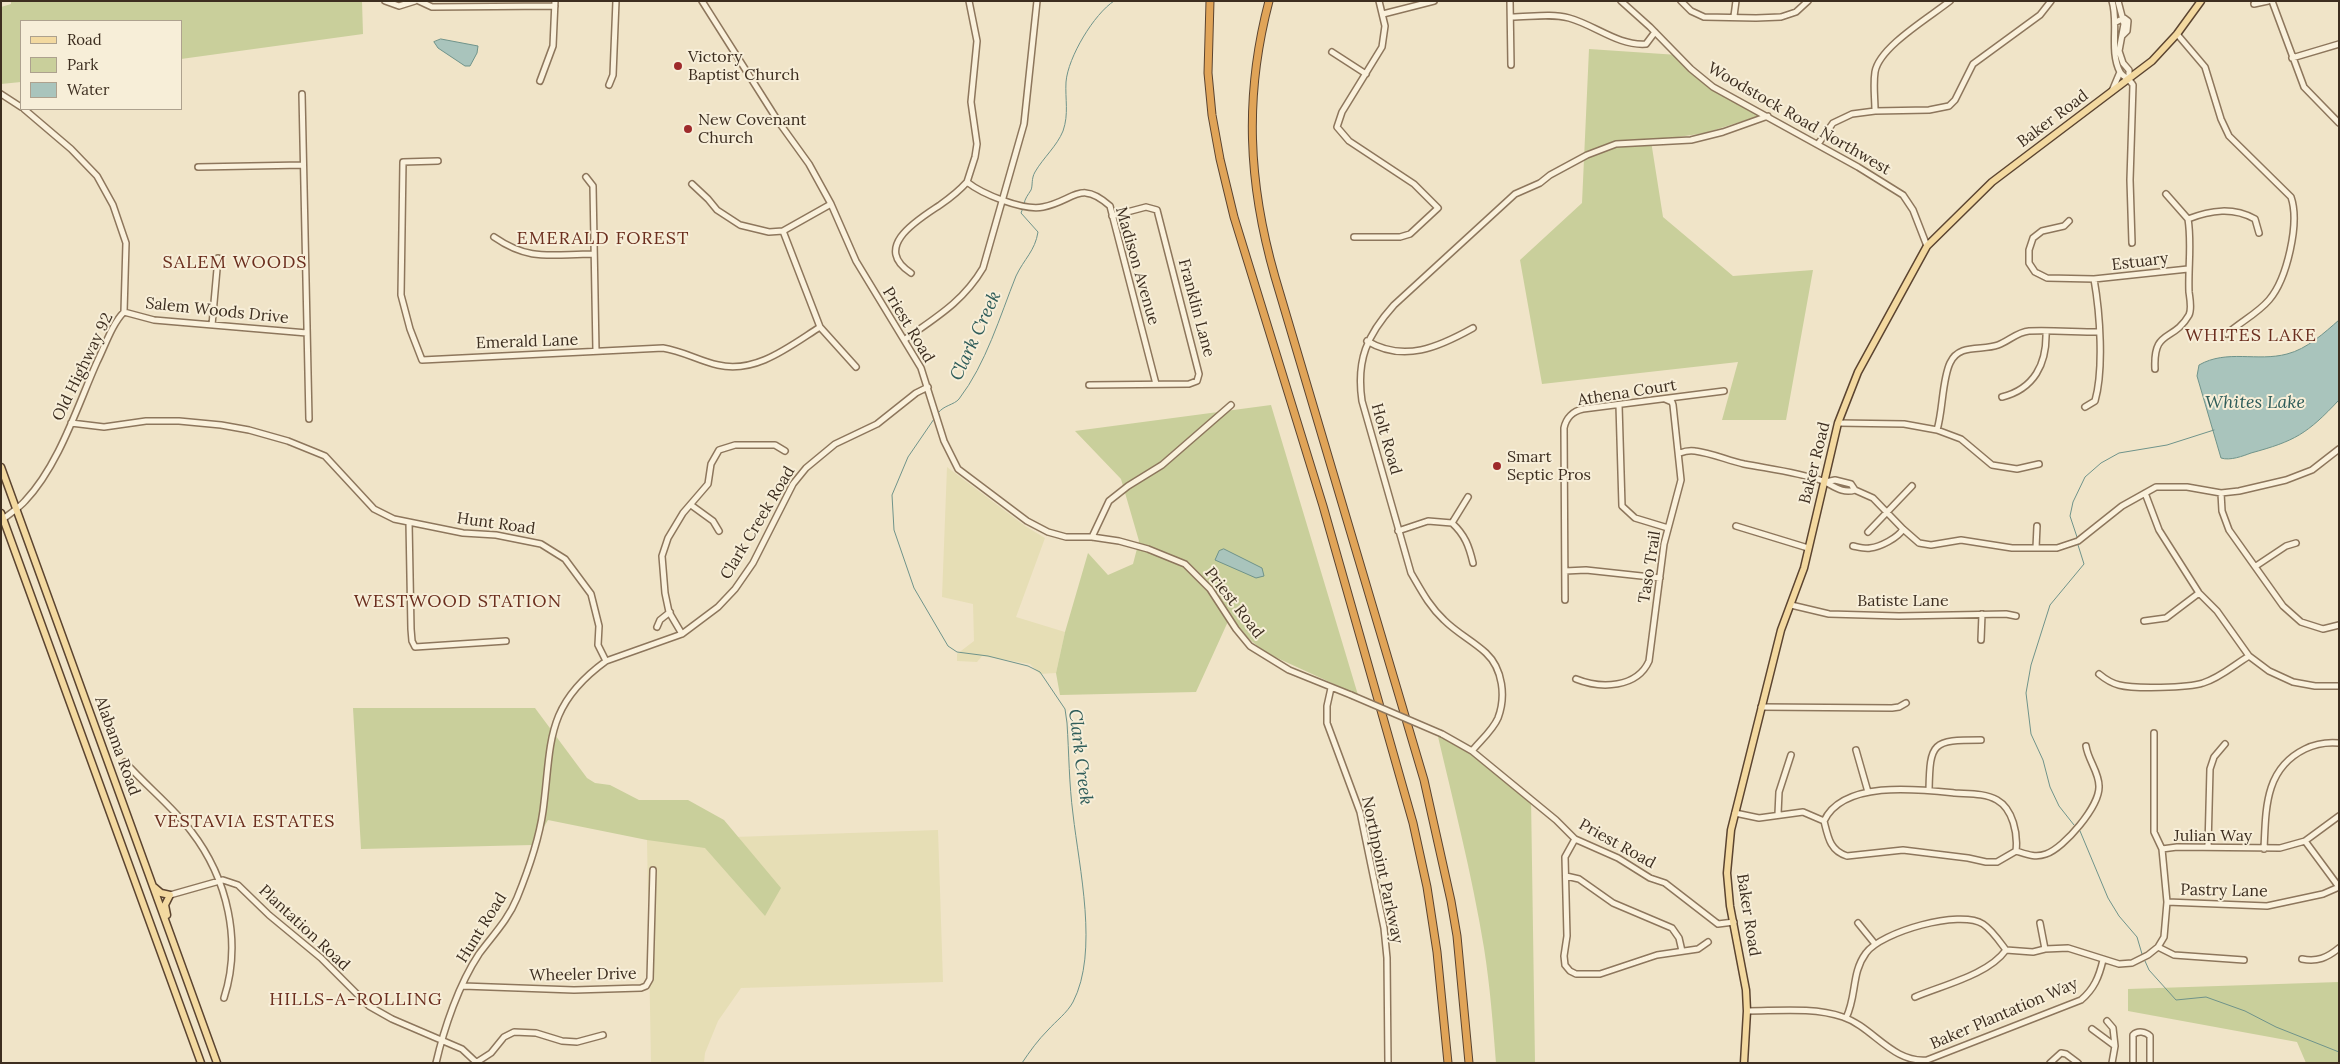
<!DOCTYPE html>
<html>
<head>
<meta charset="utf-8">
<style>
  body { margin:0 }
  #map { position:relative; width:2340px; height:1064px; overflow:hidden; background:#f0e4c8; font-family:Lora,serif }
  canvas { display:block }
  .frame { position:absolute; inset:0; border:2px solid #3d2e20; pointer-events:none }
  .legend { position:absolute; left:20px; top:20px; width:162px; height:90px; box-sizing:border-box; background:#f7eed8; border:1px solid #ada18e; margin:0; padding:6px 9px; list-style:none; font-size:15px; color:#3d2e20 }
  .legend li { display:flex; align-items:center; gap:10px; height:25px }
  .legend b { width:25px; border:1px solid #ada18e }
</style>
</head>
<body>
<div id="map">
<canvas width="2340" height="1064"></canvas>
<div class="frame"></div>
<ul class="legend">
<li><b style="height:6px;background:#f3d9a0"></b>Road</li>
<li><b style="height:14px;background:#c9cf9b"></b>Park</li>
<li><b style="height:14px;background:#a9c4bc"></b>Water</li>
</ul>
</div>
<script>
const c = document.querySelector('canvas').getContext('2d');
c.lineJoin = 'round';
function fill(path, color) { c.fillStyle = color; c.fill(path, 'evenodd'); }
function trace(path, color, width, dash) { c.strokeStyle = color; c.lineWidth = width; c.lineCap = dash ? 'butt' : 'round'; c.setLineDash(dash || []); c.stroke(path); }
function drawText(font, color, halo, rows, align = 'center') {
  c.font = font + ' Lora,serif'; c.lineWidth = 4; c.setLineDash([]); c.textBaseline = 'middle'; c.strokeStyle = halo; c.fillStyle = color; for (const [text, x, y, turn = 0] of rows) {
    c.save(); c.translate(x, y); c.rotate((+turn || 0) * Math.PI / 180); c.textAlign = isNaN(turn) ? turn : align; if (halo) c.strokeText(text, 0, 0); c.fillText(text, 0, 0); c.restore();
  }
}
fill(new Path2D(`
  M947,467L1025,526L1045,538L1016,617L1065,632L1056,673L1040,674L1030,664L982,656L977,662L957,661V654L974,641L973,604L942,597Z
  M938,830L943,982L741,988L718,1021L705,1053L704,1063H651L647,840Z`), '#e6deb5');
fill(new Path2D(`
  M11,1H362L363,34L181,59V21H21V82L1,84V7L11,4Z
  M1589,49L1678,55L1714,86L1765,114L1705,133L1651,141L1663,217L1733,276L1813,270L1786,420H1722L1738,362L1542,384L1520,260L1582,203Z
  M1271,405L1358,695L1264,652L1245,635L1230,617L1196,692L1060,695L1056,673L1065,632L1088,553L1108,575L1133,564L1139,541L1121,479L1075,431Z
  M353,708H535L587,778L595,783L610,785L639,800H688L724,820L781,888L765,916L705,848L647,840L548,820L533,845L361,849Z
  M1436,728L1531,797L1535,1063H1496C1493,1024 1490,986 1484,948C1472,874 1453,801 1436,728Z
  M2339,982V1063H2306L2297,1042L2128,1011V989Z`), '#c9cf9b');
const water = new Path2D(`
  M441,39L478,46L477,53L470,66H465L438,48L434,42Z
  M2339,320V400C2307,434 2295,441 2251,453C2243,456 2230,461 2221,458L2197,376L2199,365C2227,349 2257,362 2287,354C2307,349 2324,333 2339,320Z
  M1224,549L1262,568L1264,576L1256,578L1215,560L1219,551Z`);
fill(water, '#a9c4bc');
trace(water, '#6f938a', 1);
trace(new Path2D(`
  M1024,204C1025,198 1028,195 1031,190C1033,185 1031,179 1035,172C1043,158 1057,146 1063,131C1069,114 1065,99 1066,82C1068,57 1094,14 1114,1
  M938,413C944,405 954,405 959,399C986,364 1000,316 1016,276C1024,259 1035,251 1038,232L1021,213L1023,208
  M934,419L908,457L892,495L894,530L914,588L948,646L957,652L988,656L1028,666L1040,672L1065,709L1067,723C1069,753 1069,784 1073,814C1079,868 1099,952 1073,1002C1067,1013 1056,1021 1048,1030C1038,1040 1030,1051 1022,1063
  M2077,537L2070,516L2073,502L2085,477L2101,463L2119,453L2167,445L2214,430
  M2074,825L2059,806L2050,787L2043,760L2031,734L2026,693L2031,665L2050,605L2084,564L2078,545
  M2080,831L2108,898L2119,916L2137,937L2142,954
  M2145,961L2149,970L2176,1000L2206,997L2245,1011L2276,1027L2339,1052`), '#6f938a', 1);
const minor = new Path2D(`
  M385,1L399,6L415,1
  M419,1L432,7L555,6
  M702,1L778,121L809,164L831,204L856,261L921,368L944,441L958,469L1027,521L1048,532L1066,537H1092L1119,541L1148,549L1185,564L1210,589L1236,629L1250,646L1289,670L1351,695
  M969,1L977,41L971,102L977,144L975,157L967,182C982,194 1023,211 1043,207C1074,201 1080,179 1110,206L1156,384
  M1510,1L1511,65
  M1621,1L1650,27L1691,69L1713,87L1858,167L1903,195L1913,210L1927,246
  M1681,1L1691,11L1704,17L1756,18L1781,17L1796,12L1808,1
  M2112,1C2119,23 2109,51 2120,72C2123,77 2130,79 2133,85L2130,180L2132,243
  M2118,1L2124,24L2119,51L2123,63L2129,70V79
  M2272,1L2304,87L2339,123
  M2254,4L2268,1
  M1383,14L1434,1
  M1734,16L1736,1
  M1511,17C1530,17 1551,13 1569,18C1595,25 1618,46 1646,44L1655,32
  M2116,22L2124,18L2128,21L2127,31L2122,36
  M2177,34L2205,67L2221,119L2229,136L2291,197C2300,223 2287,279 2269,300C2257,314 2240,322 2227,334
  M1332,52L1366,74
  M2292,58L2339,44
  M540,81L553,46L555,1
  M609,85L613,75L616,1
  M2112,91L2120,72
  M1,94L21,107
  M302,94L309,419
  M1875,111C1875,98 1873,85 1875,72C1879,47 1930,17 1950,1
  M1818,144L1833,123L1852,114L1875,111L1929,110L1949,106L1955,100L1973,64L2040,15L2051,1
  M438,161L403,162L401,295L410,329L422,360L663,348C683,351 699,361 718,365C756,374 790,346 820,327
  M198,167L303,165
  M586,177L593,186L596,351
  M692,184L708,199L717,210L740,225L769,232L783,231L831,204
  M2166,194L2188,219
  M2188,219C2211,210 2233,207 2255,219L2259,233
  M2069,221L2064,226L2042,231L2033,238L2029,250V263L2035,272L2047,278L2094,279L2188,269
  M783,231L820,327L856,367
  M494,237C530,262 552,254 593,254
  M1354,237H1400L1410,234L1438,208L1414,184L1349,141L1337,127L1342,112L1382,47L1385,26L1379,1
  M911,273C871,247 919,219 940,205C950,198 959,191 967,182
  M124,312L154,320L307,333
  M212,325L218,258
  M904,340C935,318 963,302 983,268L1024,124L1037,1
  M1367,341C1404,363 1439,347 1473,328
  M2155,369C2153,328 2173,343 2189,315C2192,309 2190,299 2189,292C2188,267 2192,243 2188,219
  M1089,385L1189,384L1197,381L1199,374L1157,210L1146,207L1112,216
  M2002,397C2034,389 2047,364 2046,332
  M1619,405L1622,506L1635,518L1668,528
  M2085,407L2095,401C2104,369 2100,313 2094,279
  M71,423L104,427L146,421H179L221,425L249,430L288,441L325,456L374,509L394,519L463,533L496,535L541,544L565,559L591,594L599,626L598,645L606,661C544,706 552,743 543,811C539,840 528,871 517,898C508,920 493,935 479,954C459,984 444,1028 436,1063
  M1838,423L1904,424L1937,430L1961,439L1992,465L2017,469L2039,464
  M1937,430C1943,410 1942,380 1950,363C1959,343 1982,351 1998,345C2009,341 2017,332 2029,331C2050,330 2077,332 2098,332
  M1680,453C1685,451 1689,450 1695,451C1711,453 1727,460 1744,464C1770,469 1797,472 1823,481C1834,486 1842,494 1855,490
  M1825,482L1835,480L1851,484L1855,490L1873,498L1903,529L1919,543L1931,545L1961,540L2012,548H2057L2078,541L2122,506L2156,487H2187L2221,493L2239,491L2286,480L2312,470L2339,449
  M2145,493L2159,530L2199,593L2217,611L2249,656L2269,671L2293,682L2315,686H2339
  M2221,493L2222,511L2229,530L2283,606L2301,622L2323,629L2339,625
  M691,505L713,521L719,531
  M2,520C9,514 19,508 25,501C59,465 77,407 97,362C105,346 112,324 124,312L126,243L113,205L97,176L71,149L24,109
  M409,522L411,629L412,641L415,647L506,641
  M1452,523L1468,497
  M1736,526L1808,548
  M1398,531L1428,521L1452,523C1465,535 1469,546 1473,563
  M1868,532L1912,486
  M1092,537L1109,501L1128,486L1162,465L1231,405
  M1853,546C1858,547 1865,549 1870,548C1880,547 1898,538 1903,529
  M2036,548L2037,526
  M2256,566L2286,546L2296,543
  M1565,571L1586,570L1660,578
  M1565,600L1564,428C1566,418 1573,411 1583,409L1724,391
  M1791,605L1829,614L1899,616L2006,614L2016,616
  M2144,621L2166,618L2199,593
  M657,627L660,620L670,612
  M682,634L669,612L665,593L662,556L668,538L683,513L708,484L711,464L719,450L735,445H775L785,451
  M1981,640L1982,614
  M606,661L682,634L718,607L735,589L753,563L793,484L806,468L835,444L877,424L916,393L928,387
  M2099,674C2105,679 2111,683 2119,685C2134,689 2188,688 2203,683C2220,678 2234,665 2249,656
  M1576,679C1601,689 1637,688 1649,661L1664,544L1681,480L1673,405L1672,402L1665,399
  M1331,688L1327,706V723L1360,812L1384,928L1387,958L1388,1063
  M1761,707L1892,708L1899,707L1906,703
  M1442,734L1472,751L1556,820L1575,839L1618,858L1650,878L1665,883L1718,924L1734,922
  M1856,750L1868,792
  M1472,751C1480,741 1493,730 1498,718C1506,697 1503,669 1486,653C1473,641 1457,633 1444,620C1429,606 1421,590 1411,573L1362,401C1356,360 1367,335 1394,305L1515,194L1540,183L1550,175L1587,155L1616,144L1691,140L1723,132L1768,116
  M125,762C146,786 172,806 191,831C228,879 242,942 224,998
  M1929,790C1930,742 1932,740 1981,740
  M1735,813L1759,818L1803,812L1824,821C1828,837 1830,851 1847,856L1903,850L1968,858L1986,862H1997L2016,851C2018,834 2013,809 1997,800C1985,793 1968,794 1955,793C1918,789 1843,780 1824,821
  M1778,814L1779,792L1791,755
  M1575,839L1565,857L1567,936L1564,956L1565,965L1570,971L1576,974H1600L1657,955L1698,949L1708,942
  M2305,841L2339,887
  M2208,847L2210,769L2214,757L2225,744
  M2162,849L2177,847L2280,848L2305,841L2339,816
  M2264,849C2266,810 2264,769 2305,749C2315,744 2328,742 2339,743
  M2016,851C2026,854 2035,858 2046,854C2064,848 2100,806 2099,786C2099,772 2088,760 2086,746
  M1566,876L1579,879L1613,903L1672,928L1679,938L1682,951
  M170,895L223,880L238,885L269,915L321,958L369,1006L392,1019L462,1049L477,1063
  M2167,902L2267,906L2323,894L2339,887
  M1858,923L1875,944
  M2040,923L2045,949
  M2158,947L2174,955L2244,960
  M2302,959C2317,962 2327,958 2339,948
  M463,986L574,990L641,988L646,986L650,979L653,870
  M1915,997C1943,985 1988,975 2006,950
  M1747,1011C1778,1011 1813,1007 1843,1017C1873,1027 1892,1063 1927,1060L2081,1000C2094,989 2099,977 2103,960
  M1846,1018C1857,996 1851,973 1866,953C1881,932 1960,909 1983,924C1992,930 2000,942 2006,950L2033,952L2045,949L2068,948L2119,964L2132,963L2148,955L2158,947L2164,937L2167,902L2162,849L2154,832V733
  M2107,1021L2113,1028L2115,1046
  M2092,1029L2115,1046L2112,1063
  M477,1062L491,1053L504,1037L514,1032L536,1033L562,1041L577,1042L603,1035
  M2050,1063L2061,1053L2066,1054L2078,1063
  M2133,1063V1035C2138,1030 2146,1032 2150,1036V1063`);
const major = new Path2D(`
  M1,467L217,1063
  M1,513L201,1063
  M154,887L161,893L170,895L165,905L167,915
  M1744,1063L1747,1011L1746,990L1730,906L1727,873L1731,830L1781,630L1804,568L1838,423L1858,372L1927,246L1992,182L2152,61L2177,34L2201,1`);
const highway = new Path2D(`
  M1210,1L1208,73L1212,115L1220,159L1234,217L1323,506L1413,823L1427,887L1437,952L1448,1063
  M1269,1C1244,96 1248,183 1275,277L1424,780L1451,901L1457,936L1469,1063`);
trace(minor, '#8d765c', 8);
trace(major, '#5b4430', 9);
trace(highway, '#5b4430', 9);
trace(minor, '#faf1dc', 5);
trace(major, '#f3d9a0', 6);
trace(highway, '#e0a458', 7);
const minorBridge = new Path2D(`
  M1351,695L1442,734`);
trace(minorBridge, '#8d765c', 8, []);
trace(minorBridge, '#faf1dc', 5);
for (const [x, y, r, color] of [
  [678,66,5,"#9e2a2b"],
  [688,129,5,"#9e2a2b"],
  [1497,466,5,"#9e2a2b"]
]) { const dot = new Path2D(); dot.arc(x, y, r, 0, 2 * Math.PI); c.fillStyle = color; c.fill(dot); trace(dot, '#f7eed8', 2); }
drawText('16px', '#3d2e20', '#f7eed8', [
  ["Victory",688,57],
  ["Baptist Church",688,75],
  ["New Covenant",698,120],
  ["Church",698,138],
  ["Smart",1507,457],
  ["Septic Pros",1507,475]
], 'left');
drawText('16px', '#3d2e20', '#f7eed8', [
  ["Woodstock Road Northwest",1799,119,30],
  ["Baker Road",2053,119,-37],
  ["Estuary",2140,262,-7],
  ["Madison Avenue",1137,266,74],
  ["Franklin Lane",1196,308,75],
  ["Salem Woods Drive",217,311,6],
  ["Priest Road",908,325,59],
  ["Emerald Lane",527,342,-2],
  ["Old Highway 92",83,367,-64],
  ["Athena Court",1627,393,-9],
  ["Holt Road",1386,439,74],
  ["Baker Road",1815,463,-76],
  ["Clark Creek Road",758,523,-59],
  ["Hunt Road",496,524,8],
  ["Taso Trail",1650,567,-81],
  ["Batiste Lane",1903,601],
  ["Priest Road",1234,603,52],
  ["Alabama Road",117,746,70],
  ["Julian Way",2213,836],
  ["Priest Road",1617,844,29],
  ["Northpoint Parkway",1382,870,78],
  ["Pastry Lane",2224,891,1],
  ["Baker Road",1748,915,81],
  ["Plantation Road",304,928,43],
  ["Hunt Road",482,928,-58],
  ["Wheeler Drive",583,975,-1],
  ["Baker Plantation Way",2004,1014,-23]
]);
c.letterSpacing = '1px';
drawText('18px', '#6b2e1e', '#f7eed8', [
  ["EMERALD FOREST",603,239],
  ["SALEM WOODS",235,263],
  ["WHITES LAKE",2251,336],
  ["WESTWOOD STATION",458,602],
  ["VESTAVIA ESTATES",245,822],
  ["HILLS-A-ROLLING",356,1000]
]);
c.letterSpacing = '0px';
drawText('italic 18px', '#2f5d5a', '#f7eed8', [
  ["Clark Creek",976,336,-65],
  ["Whites Lake",2255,403],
  ["Clark Creek",1080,757,83]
]);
</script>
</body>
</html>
